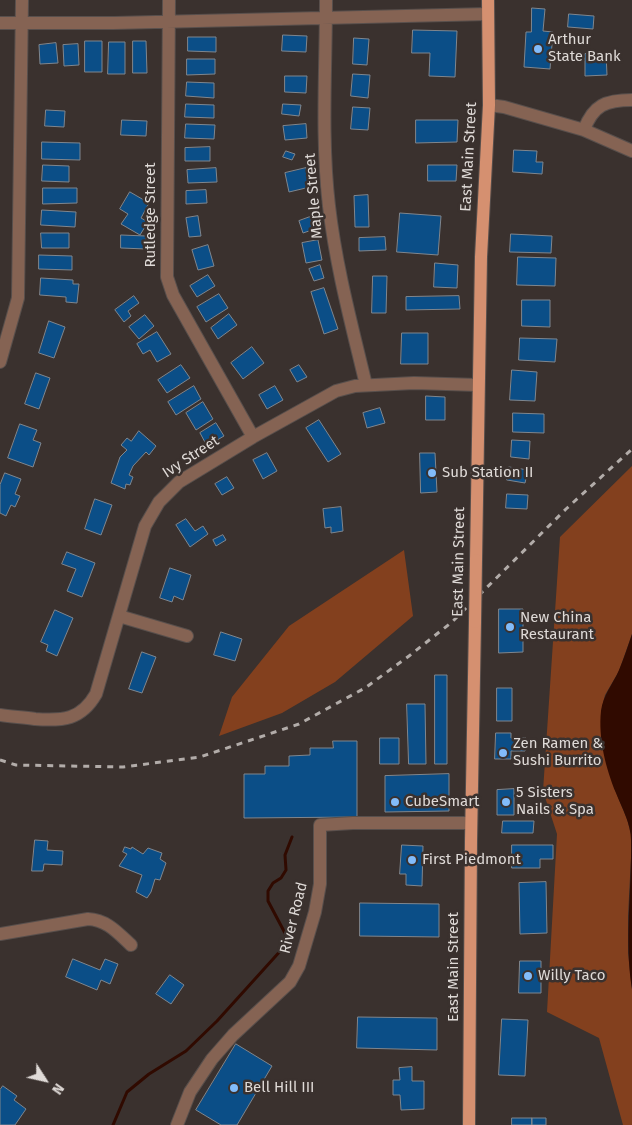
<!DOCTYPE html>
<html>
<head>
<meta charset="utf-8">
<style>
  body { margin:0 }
  #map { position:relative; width:632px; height:1125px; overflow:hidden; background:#3a312e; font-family:"Fira Sans",sans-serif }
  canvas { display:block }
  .north { position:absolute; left:20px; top:1055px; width:50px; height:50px; -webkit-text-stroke:4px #3a312e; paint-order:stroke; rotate:125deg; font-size:14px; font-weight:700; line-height:20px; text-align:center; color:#dfdad7 }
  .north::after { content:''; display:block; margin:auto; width:18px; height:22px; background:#dfdad7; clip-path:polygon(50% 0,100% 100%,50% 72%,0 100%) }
</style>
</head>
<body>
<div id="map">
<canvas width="632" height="1125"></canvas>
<div class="north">N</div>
</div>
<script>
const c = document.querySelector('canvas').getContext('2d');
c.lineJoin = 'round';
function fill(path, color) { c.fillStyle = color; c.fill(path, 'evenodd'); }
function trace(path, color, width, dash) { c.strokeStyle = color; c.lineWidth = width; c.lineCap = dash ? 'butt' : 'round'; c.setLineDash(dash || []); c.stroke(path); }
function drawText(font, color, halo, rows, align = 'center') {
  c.font = font + ' "Fira Sans",sans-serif'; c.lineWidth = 5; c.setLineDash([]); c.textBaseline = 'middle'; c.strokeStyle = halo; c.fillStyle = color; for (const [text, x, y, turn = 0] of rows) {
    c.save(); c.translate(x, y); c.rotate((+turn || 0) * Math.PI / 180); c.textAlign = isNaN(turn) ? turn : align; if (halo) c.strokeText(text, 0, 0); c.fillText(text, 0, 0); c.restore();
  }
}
fill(new Path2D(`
  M632,466V634L619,671L605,695L601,712V738L615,790L627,819L632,838L628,916V953L632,989V1125H623L599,1038L547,1012L557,834L543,791L560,537Z
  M404,550L413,616L335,682L282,713L219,736L232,697L289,626Z`), '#83401e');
fill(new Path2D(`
  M632,634V989C624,939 632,890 631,840C631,824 622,808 616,793C606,769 598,738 601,711C603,695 613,684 619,670C624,658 628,646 632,634Z`), '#300a00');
trace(new Path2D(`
  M113,1125L127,1092L149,1074L186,1051L217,1021L283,948L286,935L268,901V891L273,883L281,878L286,870L285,855L292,837`), '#300a00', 3);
const building = new Path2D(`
  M532,8L545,9L543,31L553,32L550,69L524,67L526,32H531Z
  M569,14L594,16L593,29L568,27Z
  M413,30L457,31L455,77L429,76L430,53H412Z
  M283,35L307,36L306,52L282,51Z
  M188,37H216V52L188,51Z
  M354,38L369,39L367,65L353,64Z
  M85,41H102V72H85Z
  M133,41H146L147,73H133Z
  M109,42H125V74H108Z
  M56,43L58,63L40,64L39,45Z
  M78,44L79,65L64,66L63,45Z
  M606,53L607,75L585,76V54Z
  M187,59H215V74L187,75Z
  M353,74L370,75L368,98L351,96Z
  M285,76H307L306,93L285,92Z
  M187,82L214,83V98L186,96Z
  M186,104L214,105V118L185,117Z
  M283,104L301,105L299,116L282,114Z
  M353,107L370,108L368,130L351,129Z
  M46,110L65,111L64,127L45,126Z
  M122,120L147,121L146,136L121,135Z
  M416,120H458L457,142L416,143Z
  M186,124L215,125L214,139L185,138Z
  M306,124L307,138L285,140L283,126Z
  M42,142L80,143V160L42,159Z
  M210,147V161H185V148Z
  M514,150L537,151L536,162H543L542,174L513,172Z
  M286,151L295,154L292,160L283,157Z
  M43,165L69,166V182L42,181Z
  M428,165H457L456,181H428Z
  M216,168L217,182L188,183L187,170Z
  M306,168L310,187L289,192L285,173Z
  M43,188H77V203L43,204Z
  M206,190L207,203L186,204V191Z
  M130,192L149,203L141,218L148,222L140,235L121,224L128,214L120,209Z
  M368,195L369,227H355L354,196Z
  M42,210L76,212L75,227L41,225Z
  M400,213L441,216L438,255L397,252Z
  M198,216L201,236L189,237L186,218Z
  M310,217L315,229L303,233L299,221Z
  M41,233H69V248H42Z
  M511,234L552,236L551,253L510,252Z
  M121,235L146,236V249L121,248Z
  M385,237L386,250L359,251V238Z
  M318,240L322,260L306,263L302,243Z
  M208,245L214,266L198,270L192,250Z
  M39,255L72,256V270L39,269Z
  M518,257L556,258L555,286L517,285Z
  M435,263L458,265L457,288L434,287Z
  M320,265L324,278L314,281L309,269Z
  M208,275L215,286L197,297L190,286Z
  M373,276H387L386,313H372Z
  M41,278L73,280V284H79L77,303L66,302V297L40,295Z
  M324,288L338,329L324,334L311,292Z
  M219,294L228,308L206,322L197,307Z
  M134,296L139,303L128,311L131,316L124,322L115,310Z
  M459,296L460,309L406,310V297Z
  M522,300H550V327L522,326Z
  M229,314L237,325L218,339L211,328Z
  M145,315L154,326L139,339L129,327Z
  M49,321L65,327L54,358L39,353Z
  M157,332L171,354L157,362L150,350L143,354L137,344Z
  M402,333H428V364H401Z
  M520,338L557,339L555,362L519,360Z
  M252,347L264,363L243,379L231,363Z
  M181,365L190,378L167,393L158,380Z
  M299,365L307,377L297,382L290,370Z
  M512,370L537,372L535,401L510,400Z
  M36,373L50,378L39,409L25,404Z
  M194,386L201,399L176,415L168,402Z
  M275,386L283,400L267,409L259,395Z
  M426,396L445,397V420H426Z
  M203,402L213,419L196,430L186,413Z
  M380,408L385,423L367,428L363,413Z
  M513,413L544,414V433L513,432Z
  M319,420L341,454L328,462L306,428Z
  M216,423L224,436L207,446L200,433Z
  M20,424L37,430L33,440L41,443L33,467L8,458Z
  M139,431L156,446L149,455L146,452L133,466L129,475L133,477L130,485L126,484L125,489L111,483L120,457L127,450L121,445L127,438L131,441Z
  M512,440L530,441L529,459L511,457Z
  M267,453L277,471L263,479L253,460Z
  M420,453H435L437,492L421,493Z
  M509,467L528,470L525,483L507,480Z
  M5,473L21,479L15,494L20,496L15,507L11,505L6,516L0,513V485Z
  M227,477L234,488L222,495L215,484Z
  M507,494L528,495L527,509L506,508Z
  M95,499L112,505L101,535L85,529Z
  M341,507L343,531L331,533V527L325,528L323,509Z
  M186,519L195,531L203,526L208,534L190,547L176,525Z
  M223,535L226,540L216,546L213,540Z
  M67,552L95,563L82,597L67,591L76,569L62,564Z
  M170,568L191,575L183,600L174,596L172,602L160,598Z
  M499,609H523V652L499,653Z
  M55,610L73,618L57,656L46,651L48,645L41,642Z
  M221,632L242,639L235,661L214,655Z
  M142,652L156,657L142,693L129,689Z
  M435,675H447V764H435Z
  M497,688H512V721H497Z
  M407,704H425L426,764H409Z
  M496,733H511V738H526L525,751H511V759H495Z
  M380,738H399V764H380Z
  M333,741H357V817L244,818V774H265V766H289V756L310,755V748H333Z
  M449,774V811L385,812V776Z
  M514,789V815H497V790Z
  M503,821H534L533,833H502Z
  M35,840L48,841L47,850L63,851L62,865L44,864L43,871H32Z
  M402,845L423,846L422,886L406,885V874H400Z
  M512,845H553V859H540V868H512Z
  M125,847L131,849L132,847L143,854L148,848L162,853L160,859L166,863L160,880L155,879L151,892L147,898L136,892L142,875L119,866L127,854L123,852Z
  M546,882L547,933L520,934L519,883Z
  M360,903L439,904V937L360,936Z
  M73,959L100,970L105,959L118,964L110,984L101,980L97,990L66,977Z
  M520,961H541V993H519Z
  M170,975L184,985L171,1004L156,994Z
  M358,1017L437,1018V1050L357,1048Z
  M502,1019L528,1020L525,1076L499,1075Z
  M236,1044L272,1066L237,1125H221L196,1110Z
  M412,1067V1081H424V1109L401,1110L400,1095H393V1080H400L399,1068Z
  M3,1086L17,1096L14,1100L26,1109L15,1125H0V1090Z
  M512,1118H532V1125H512Z
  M532,1118H546V1125H532Z`);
fill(building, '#0b4e87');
trace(building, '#7f868e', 1);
const minor = new Path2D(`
  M169,0L167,277L173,295L253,437
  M326,0C326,68 321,138 329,206C336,267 352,326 366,385
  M0,23H114L488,14
  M489,105L504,107L584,130L632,151
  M584,130C593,105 606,100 632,100
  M0,362L18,298L22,0
  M119,616L187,636
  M0,715C12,717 24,717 35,719C63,721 81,720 96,694L145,526L159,502L179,482L253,437L336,391L355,386L414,383L478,385
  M0,934L88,919C107,920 117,932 131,945
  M177,1125L190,1092L212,1059L233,1035L290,982L299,966L315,912L320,884V825L353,823H471`);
const major = new Path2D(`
  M476,560L481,257L489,105L488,0
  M469,1125L471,841L475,622`);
trace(minor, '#584f4c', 14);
trace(major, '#584f4c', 14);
trace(minor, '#856353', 12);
trace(major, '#d59070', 12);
trace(new Path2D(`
  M0,760L16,765L123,767L200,757L299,724L365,688L409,656L452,622L566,509L632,449`), '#b2aca9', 3, [6, 6]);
const majorBridge = new Path2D(`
  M475,622L476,560`);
trace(majorBridge, '#584f4c', 14, []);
trace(majorBridge, '#d59070', 12);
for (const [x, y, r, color] of [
  [538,49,5,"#82bcfa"],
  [432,473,5,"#82bcfa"],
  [510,627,5,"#82bcfa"],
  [503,753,5,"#82bcfa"],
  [395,802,5,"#82bcfa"],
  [506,802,5,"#82bcfa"],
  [412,860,5,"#82bcfa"],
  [528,976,5,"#82bcfa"],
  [234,1088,5,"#82bcfa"]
]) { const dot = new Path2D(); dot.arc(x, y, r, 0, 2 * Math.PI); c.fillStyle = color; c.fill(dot); trace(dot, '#3a312e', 2); }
drawText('15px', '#dfdad7', '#3a312e', [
  ["Arthur",548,40],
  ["State Bank",548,57],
  ["Sub Station II",442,473],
  ["New China",520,618],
  ["Restaurant",520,635],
  ["Zen Ramen &",513,744],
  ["Sushi Burrito",513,761],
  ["5 Sisters",516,793],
  ["Nails & Spa",516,810],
  ["CubeSmart",405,802],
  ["First Piedmont",422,860],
  ["Willy Taco",538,976],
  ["Bell Hill III",244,1088]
], 'left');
drawText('15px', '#dfdad7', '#3a312e', [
  ["East Main Street",469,157,-87],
  ["Maple Street",314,196,-95],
  ["Rutledge Street",151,215,-90],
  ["Ivy Street",191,457,-33],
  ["East Main Street",459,562,-89],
  ["River Road",294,918,-76],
  ["East Main Street",454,967,-90]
]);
</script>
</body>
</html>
